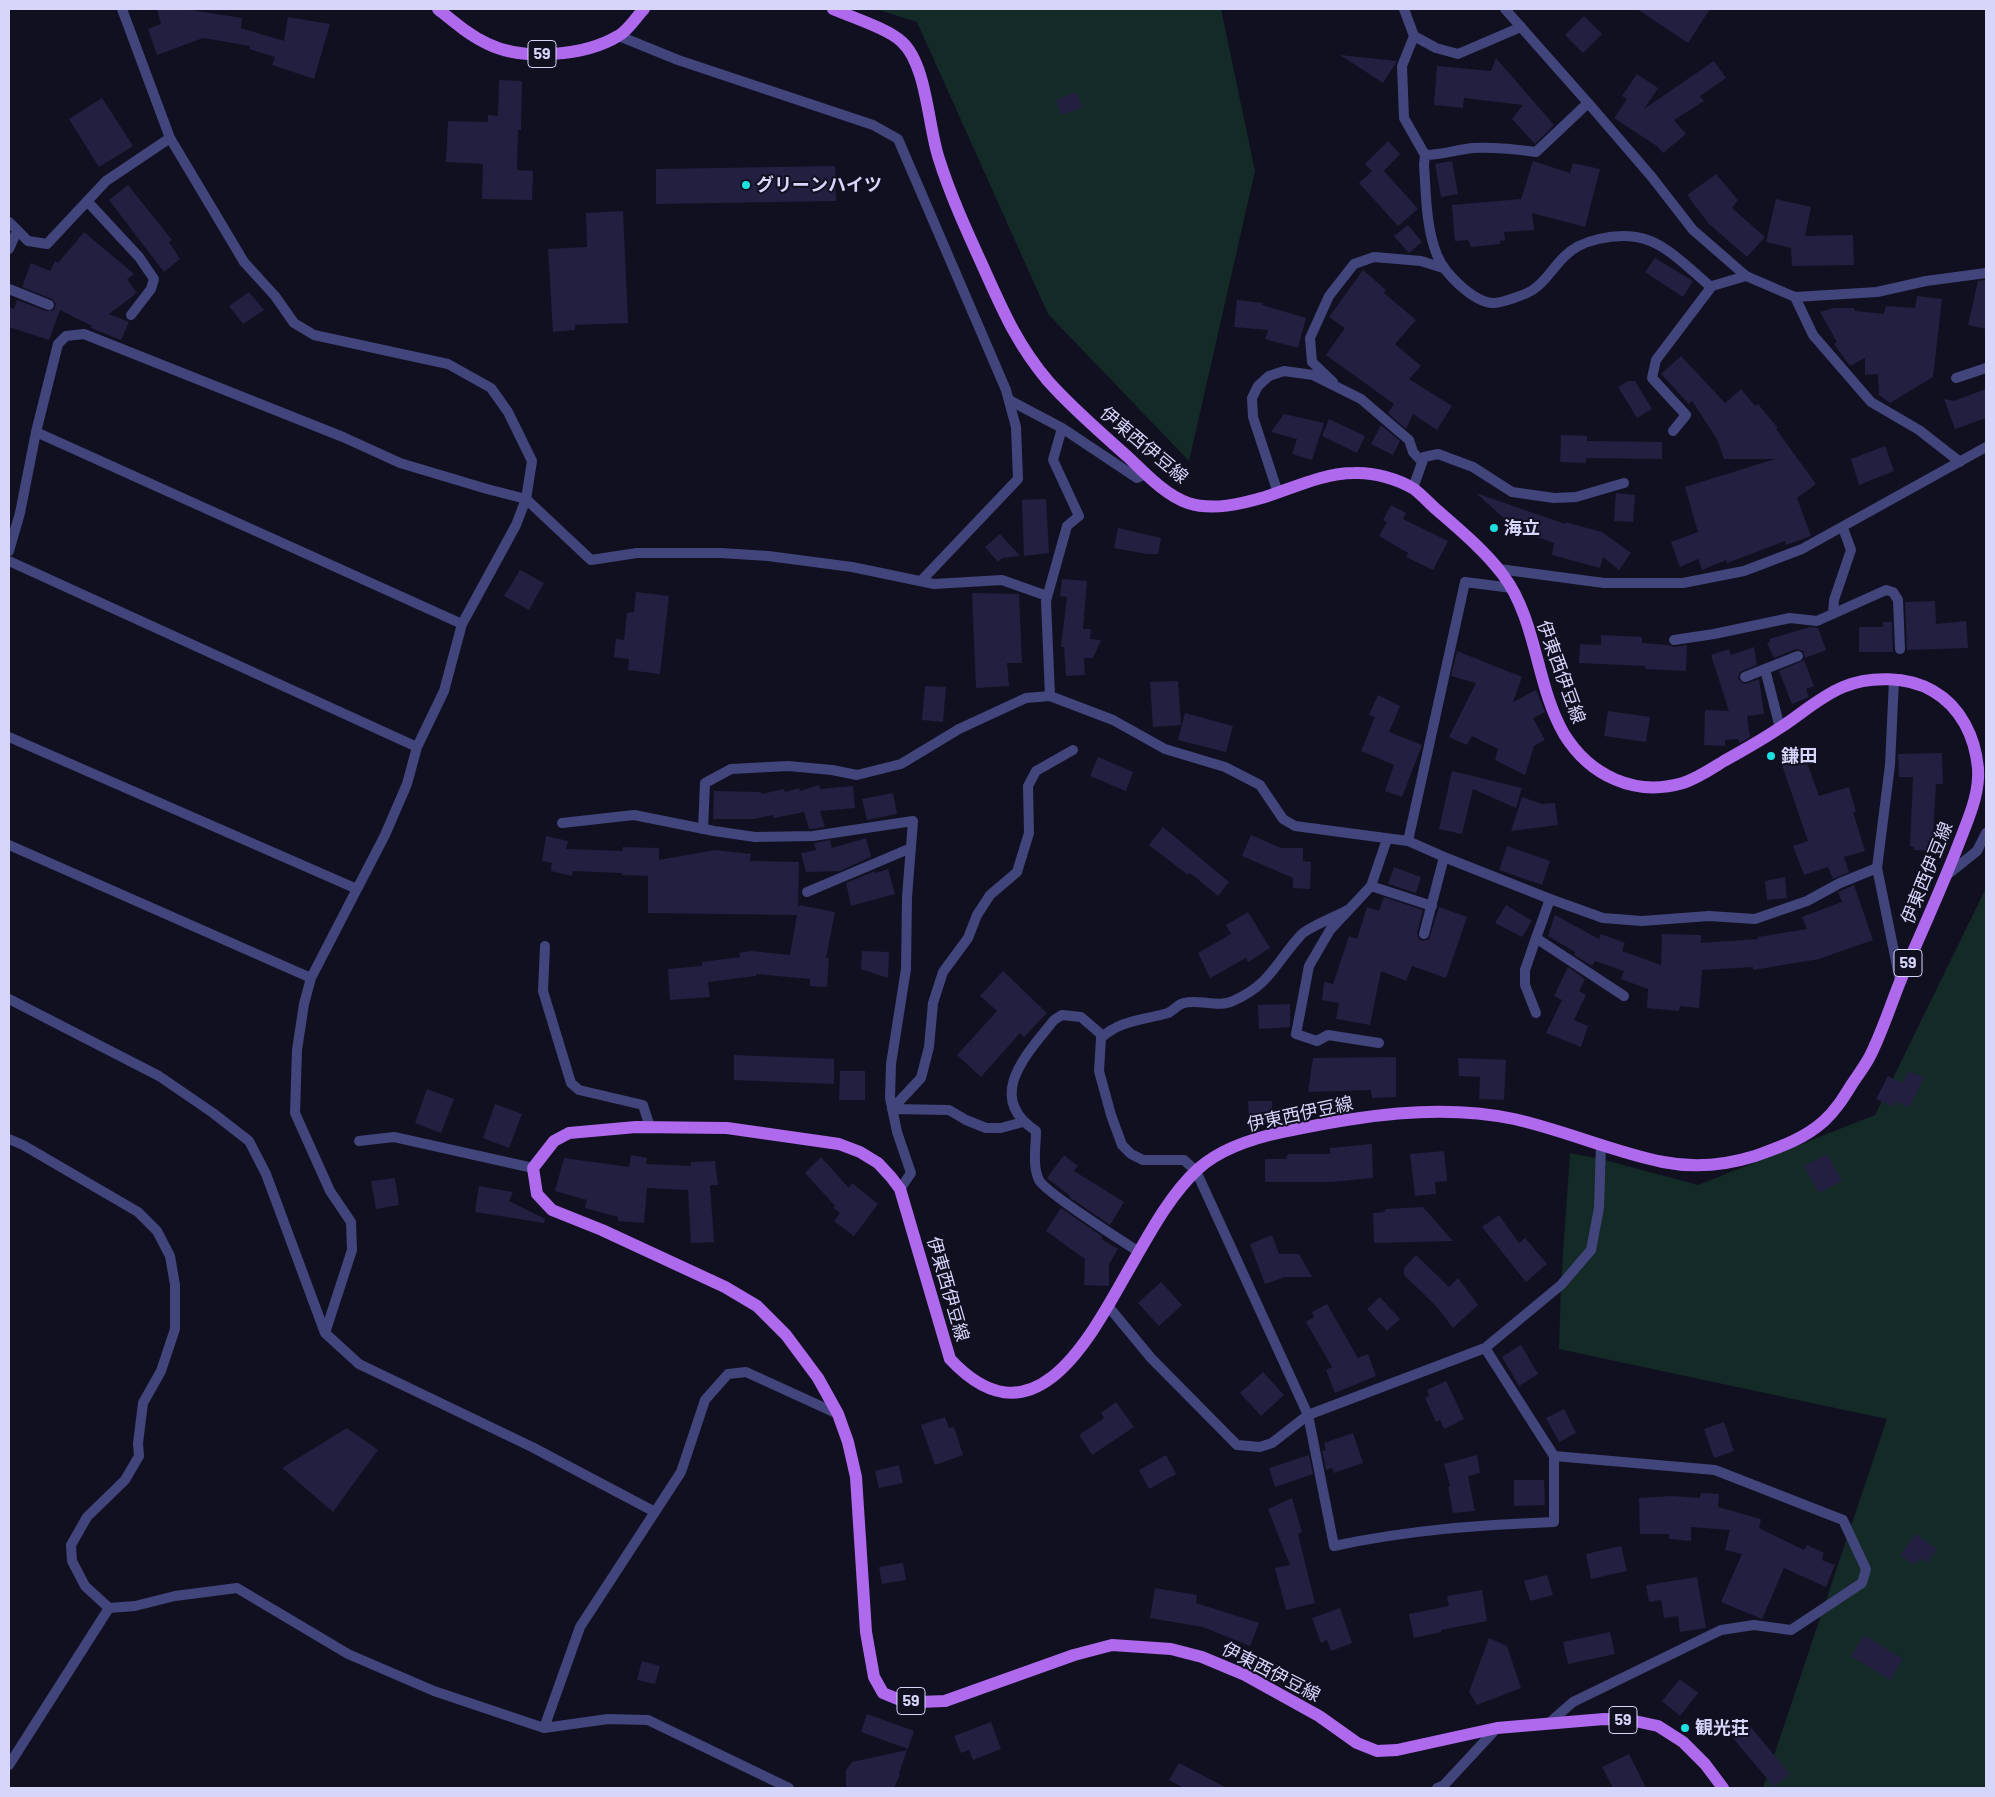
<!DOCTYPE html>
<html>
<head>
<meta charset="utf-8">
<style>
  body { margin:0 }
  #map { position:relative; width:1995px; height:1797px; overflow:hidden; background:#111021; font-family:Barlow,sans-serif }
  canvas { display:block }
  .frame { position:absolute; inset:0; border:10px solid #d6d5fa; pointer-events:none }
</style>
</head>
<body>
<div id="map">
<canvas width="1995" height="1797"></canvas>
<div class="frame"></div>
</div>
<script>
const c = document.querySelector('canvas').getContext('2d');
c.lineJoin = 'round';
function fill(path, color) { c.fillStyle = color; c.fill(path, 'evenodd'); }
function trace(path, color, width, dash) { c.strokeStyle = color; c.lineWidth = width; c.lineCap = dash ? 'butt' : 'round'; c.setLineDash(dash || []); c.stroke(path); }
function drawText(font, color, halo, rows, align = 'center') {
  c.font = font + ' Barlow,"Noto Sans JP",sans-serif'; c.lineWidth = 4; c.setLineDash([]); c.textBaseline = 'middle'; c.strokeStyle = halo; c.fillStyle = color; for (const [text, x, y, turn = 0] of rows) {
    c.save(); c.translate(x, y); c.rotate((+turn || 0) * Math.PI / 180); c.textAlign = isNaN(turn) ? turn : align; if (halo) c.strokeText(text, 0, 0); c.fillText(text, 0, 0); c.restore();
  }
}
fill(new Path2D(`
  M876,9H1221L1255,171L1189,461L1048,314L917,22Z
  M1986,888V1788H1763L1887,1419L1559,1349L1561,1285L1570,1153L1601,1159L1698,1185L1875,1115Z`), '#142a27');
fill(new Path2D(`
  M157,9H184L242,18L241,28L284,41L288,17L330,24L314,79L272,65L275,57L249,49L250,46L203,38L157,55L148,29L161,24Z
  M1637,9H1710L1688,43Z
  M1584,16L1602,34L1583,53L1565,35Z
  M1340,55L1397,61L1383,83Z
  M1496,58L1554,125L1535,144L1512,119L1523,105L1464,98L1463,108L1434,105L1437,66L1491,71Z
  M1714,61L1726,78L1700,96L1704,101L1674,120L1686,134L1663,153L1657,146L1614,118L1627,99L1622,96L1637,74L1658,88L1644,109Z
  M499,80L522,81L521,130H518L517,170L533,171L532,200L482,199L483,164L446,162L448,121L488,122V115L498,116Z
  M1077,92L1082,108L1061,115L1056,100Z
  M102,98L133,146L99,167L69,119Z
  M1388,141L1400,154L1384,171L1418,209L1398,226L1359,183L1372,171L1365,164Z
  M1452,161L1458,194L1441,197L1435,164Z
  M1533,161L1570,173L1573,163L1600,169L1585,227L1532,213L1534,230L1504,232L1505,240L1500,241V244L1471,247L1468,240L1455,241L1452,205L1521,199Z
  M835,166L836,201L656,204V169Z
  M1716,174L1738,200L1732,208L1765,237L1747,257L1709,224L1687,195Z
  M128,185L172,240L169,242L180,259L164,272L109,200Z
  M1776,199L1811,207L1805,236L1853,235L1854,265L1792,266L1791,248L1766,242Z
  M623,211L628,323L575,325V330L553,332L548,249L587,247L586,213Z
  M1408,225L1422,242L1409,253L1394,236Z
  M84,232L134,274L127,279L137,293L109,314L129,322L121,340L91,328L92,326L60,310L49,340L9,327V307L14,309L17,300L46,311L54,310L56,304L52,299L22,287L31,263L50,271L55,261L58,263Z
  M1655,258L1693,281L1683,297L1645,272Z
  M1363,270L1386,290L1384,293L1416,320L1395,344L1421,366L1409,379L1452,406L1437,430L1413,414L1406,429L1388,413L1394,404L1326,355L1345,328L1329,317Z
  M1986,280V329L1968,325L1978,281Z
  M249,292L264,310L243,324L229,306Z
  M1917,296L1942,299L1933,377L1890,403L1879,395L1878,374L1865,375V358L1850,366L1834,344L1837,342L1820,312L1833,308H1854L1855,311L1884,314L1886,306L1915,308Z
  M1237,300L1263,303L1262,305L1306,318L1298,348L1265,339L1268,330L1234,327Z
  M1681,356L1725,403L1741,389L1755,406L1758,404L1778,428L1776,429L1816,484L1797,498L1811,536L1786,545L1785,541L1727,563L1726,560L1702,570L1698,559L1680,567L1671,542L1698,532L1685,487L1775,459H1724L1717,439L1692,401L1689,404L1661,374Z
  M1628,381H1635L1652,409L1637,418L1618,387Z
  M1986,389V418L1955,429L1944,399L1954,401Z
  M1284,414L1324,423L1312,460L1292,454L1297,439L1271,432Z
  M1329,419L1365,436L1357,453L1322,436Z
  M1381,425L1400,441L1393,455L1371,444Z
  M1561,435L1587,436V441L1662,442V459L1586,458V463L1560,462Z
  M1885,446L1894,471L1859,485L1851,459Z
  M1476,493L1565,524V522L1602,532L1631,553L1619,570L1603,557L1600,568L1552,555L1554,543L1517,530Z
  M1616,493L1635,495L1633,522L1614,521Z
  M1046,499L1049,553L1024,556L1022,500Z
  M1391,505L1406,513L1403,519L1448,541L1433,570L1406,557L1408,553L1379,536L1387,522L1383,520Z
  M1118,528L1161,538L1158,554H1147L1114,548Z
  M1000,534L1020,556L1002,558L998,562L985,547Z
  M520,570L544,583L529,610L504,596Z
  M1062,579L1087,581L1083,629H1091L1090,639L1101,640L1093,658H1084L1085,675L1066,676L1064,647H1061L1067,597L1060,596Z
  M636,592L669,596L660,674L628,670L629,659L614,657L616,639L624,640L627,613L634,612Z
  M972,593L1019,594L1022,663H1007L1009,686L976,688Z
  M1935,601L1936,624L1966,621L1968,648L1907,650L1905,602Z
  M1883,622H1892L1893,651L1891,652H1859V627H1883Z
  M1810,627L1818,628L1826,650L1805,658L1803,651L1796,649L1774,658L1767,643L1770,642L1769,639Z
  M1601,635L1642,637V643L1669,645L1675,647L1687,645L1686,671L1645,669L1646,666L1579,663L1580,644L1601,645Z
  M1754,647L1757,665L1740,672L1738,679L1744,684L1759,679L1764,714L1747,716L1750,737L1740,743L1738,739L1725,740V746L1704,745L1705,710L1729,711L1711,655L1729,649L1731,655Z
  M1457,651L1522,677L1513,702L1536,690L1545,712L1533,718L1545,740L1534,746L1525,775L1495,760L1498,749L1472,736L1467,745L1449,737L1476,683L1451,676Z
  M1804,660L1814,686L1806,689L1809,697L1792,704L1779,671Z
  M1178,681L1181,725L1153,727L1150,682Z
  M925,686L946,687L943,722L922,720Z
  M1378,695L1400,706L1389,732L1422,745L1402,797L1385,791L1394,765L1361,751L1375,717L1369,715Z
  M1608,711L1650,717L1646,742L1604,736Z
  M1185,713L1233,726L1226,752L1178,740Z
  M1942,753L1943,784H1936L1932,851L1914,850V847L1910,846L1913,777H1899L1898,754Z
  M1098,757L1133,772L1126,791L1090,776Z
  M1805,757L1819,796L1849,787L1856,812H1853L1865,851L1844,857L1849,872L1833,879L1828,867L1804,875L1793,846L1808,841L1782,765Z
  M1452,771L1522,788L1516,808L1473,789L1462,834L1439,829Z
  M819,785L820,789L853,786L855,808L820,811L825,827L812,829H809L804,812L774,818L773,815L754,819H713L714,791L761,792L762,794L784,789L785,792L799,788L800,791Z
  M893,793L897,814L867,820L862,799Z
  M1522,797L1542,804L1555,803L1558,825L1511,831Z
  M1163,827L1229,882L1218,896L1190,873L1188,875L1149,845Z
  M1251,835L1281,848H1303V861L1311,862L1310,889L1293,888V878L1242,856Z
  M546,836L568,841L566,849L622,851L623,847L659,848V860L715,850L751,854L750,861L799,862L798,908L799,905L835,912L826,958H829L827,987L810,986V979L756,974V976L708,982L710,997L670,1000L668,969L702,966V962L740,957L739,953L751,951L790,955L797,915L648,913V876L622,875V873L573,871L572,876L551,871L552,863L542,861Z
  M866,838L871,857L840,871L806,872L801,853L816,850L814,843L830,840L832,848Z
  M1507,846L1550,861L1542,885L1499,870Z
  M1394,867L1421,877L1416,893L1388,884Z
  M888,869L895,894L851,906L846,883L875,871V873Z
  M1785,877L1787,898L1767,900L1765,881Z
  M1854,885L1873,940L1819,959L1753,970V967L1702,970L1699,1008L1680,1006L1679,1011L1647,1008L1648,989L1621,979L1624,971L1595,961L1592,966L1574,955L1575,952L1548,936L1555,915L1599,939L1601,934L1625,943L1622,951L1661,965L1662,934L1701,935V943L1758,939V937L1807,929L1802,917L1842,902L1838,892Z
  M1384,897L1423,910L1417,933L1419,939L1423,941L1429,939L1430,936L1439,907L1467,917L1446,978L1412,966L1406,981L1381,971L1370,1025L1336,1019L1339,1003L1322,1000L1324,982L1333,984L1349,936L1357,939L1367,907L1379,911Z
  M1506,905L1532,921L1522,937L1495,923Z
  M1248,912L1270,948L1248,962L1246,958L1210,978L1198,953L1231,934L1226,925Z
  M862,951L889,952L888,978L861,969Z
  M1568,967L1585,979L1579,991L1586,995L1574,1020L1588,1026L1581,1047L1546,1033L1562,1000L1554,996Z
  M1003,971L1047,1013L1024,1037L1020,1033L981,1077L957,1055L997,1011L980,996Z
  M1290,1004V1027L1259,1029L1258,1005Z
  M734,1055L834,1059V1084L734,1080Z
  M1396,1057V1097L1372,1098L1371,1090L1308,1092L1313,1058Z
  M1458,1058L1506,1060L1504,1100L1479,1099L1480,1077L1459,1076Z
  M840,1071H865V1100H839Z
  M1909,1071L1924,1078L1909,1108L1896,1101L1893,1107L1876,1099L1888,1076L1902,1083Z
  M427,1089L454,1099L441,1133L415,1123Z
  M1248,1101H1272L1273,1122H1249Z
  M495,1104L522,1114L509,1148L483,1138Z
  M1372,1144L1373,1178L1331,1182H1265V1159H1286L1288,1154H1330V1148Z
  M1444,1151L1447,1181L1435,1182L1436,1194L1415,1196L1410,1154Z
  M1827,1154L1842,1181L1819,1193L1804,1166Z
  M631,1155L647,1158L646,1164L691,1166V1162L715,1161L718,1185H710L714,1242L691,1243L688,1190L647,1188L644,1223L618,1221V1217L585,1208L587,1200L555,1191L564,1158L629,1167Z
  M1064,1155L1078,1166L1074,1171L1124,1202L1110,1225L1069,1197L1070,1196L1047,1178Z
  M821,1157L849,1188L852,1183L878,1204L854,1236L834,1221L840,1213L833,1208L835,1206L805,1173Z
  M395,1178L399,1205L376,1209L371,1181Z
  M479,1186L513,1192L509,1201L545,1219L544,1223L475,1212Z
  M1423,1207L1453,1241L1374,1243L1373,1213L1384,1212L1386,1209Z
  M1061,1208L1103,1237L1101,1239L1118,1249L1109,1264V1286L1084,1285L1085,1259L1046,1231Z
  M1499,1215L1519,1243L1525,1238L1547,1264L1526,1282L1482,1227Z
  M1272,1235L1279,1254H1299L1312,1277H1285L1265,1284L1250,1244Z
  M1416,1255L1449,1287L1458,1278L1478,1305L1453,1328L1436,1306L1404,1275V1268Z
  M1161,1282L1182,1305L1159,1326L1138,1303Z
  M1380,1297L1400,1319L1387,1331L1367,1309Z
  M1327,1304L1358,1358L1368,1354L1376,1376L1335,1393L1326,1370L1332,1367L1306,1322L1314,1317L1312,1312Z
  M1521,1345L1538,1374L1519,1386L1502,1357Z
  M1263,1372L1284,1395L1261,1416L1240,1393Z
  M1446,1381L1464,1419L1444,1429L1440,1420L1436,1422L1425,1398L1429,1396L1427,1390Z
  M1116,1402L1134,1427L1092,1455L1079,1435L1104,1418L1101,1413Z
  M1564,1409L1576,1433L1559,1442L1546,1418Z
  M945,1417L949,1428L954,1427L963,1455L935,1465L921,1425Z
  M1724,1422L1734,1451L1714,1458L1704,1429Z
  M347,1428L378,1450L333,1512L282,1468Z
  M1353,1433L1363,1463L1334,1473L1332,1468L1326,1470L1322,1451L1326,1450L1324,1443Z
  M1166,1455L1176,1474L1149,1489L1139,1470Z
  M1309,1455L1313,1474L1275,1487L1269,1468Z
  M1477,1455L1480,1473L1468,1476L1475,1511L1453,1513L1448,1487L1450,1486L1444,1464Z
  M899,1465L903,1483L879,1488L875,1471Z
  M1514,1480H1544L1545,1505L1514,1506Z
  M1701,1493L1719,1494L1718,1507L1761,1519L1759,1528L1804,1550L1807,1545L1824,1553L1822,1560L1835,1565L1826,1587L1784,1568L1762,1619L1721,1602L1742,1554L1725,1550L1730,1530L1691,1527V1541L1669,1539V1534H1640L1639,1498L1672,1496L1700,1498Z
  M1292,1498L1302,1532L1298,1534L1315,1603L1286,1610L1275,1568L1290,1565L1268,1509Z
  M1916,1534L1937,1549L1926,1563L1920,1558L1914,1565L1900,1555Z
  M1621,1546L1627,1571L1591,1579L1586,1554Z
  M903,1563L906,1580L882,1584L879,1567Z
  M1547,1575L1553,1595L1530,1601L1524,1581Z
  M1697,1577L1706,1628L1680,1632L1678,1616L1664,1618L1661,1600L1649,1602L1646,1585Z
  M1155,1588L1197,1595L1196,1603L1259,1623L1250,1646L1203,1627L1150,1618Z
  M1482,1590L1487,1621L1441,1630V1632L1414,1638L1409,1614L1449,1606L1447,1596Z
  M1340,1608L1352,1643L1331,1651L1327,1640L1321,1643L1312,1618Z
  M1610,1632L1615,1654L1568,1664L1563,1642Z
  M1864,1635L1903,1659L1890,1680L1851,1656Z
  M1489,1638L1507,1646L1521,1688L1477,1705L1469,1692Z
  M642,1661L660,1666L655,1684L637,1680Z
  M1680,1679L1698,1693L1680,1716L1662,1701Z
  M867,1714L914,1731L908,1749L861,1732Z
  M991,1722L1001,1749L973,1760L969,1750L961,1753L954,1736Z
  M1749,1725L1790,1774L1774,1787L1733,1738Z
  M907,1750L899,1774L900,1775L894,1788H846V1770L852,1762Z
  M1629,1754L1646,1788H1613L1602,1767Z
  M1179,1763L1227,1788H1184L1169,1780Z`), '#221f40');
trace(new Path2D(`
  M1404,9L1414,36L1402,66L1404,118L1425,155
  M1414,36L1436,48L1458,54L1521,27
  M1588,103L1536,152C1514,149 1494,147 1472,148C1456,150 1441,155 1425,155L1424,165C1426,194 1426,228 1437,255C1444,273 1472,301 1492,303C1499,304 1528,294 1534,289C1545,282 1555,265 1565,256C1581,239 1615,234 1636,237C1665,241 1689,269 1711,287
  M1333,382L1312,362L1310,338L1329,296L1354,264L1374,257L1421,261L1443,268
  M1009,400L1062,428
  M1673,431L1686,415L1652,378L1656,360L1712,286L1746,276
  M36,432L462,624
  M1278,493L1253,417L1252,398L1258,386L1269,376L1284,371L1313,375L1361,399L1409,440L1413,452L1422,462
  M9,551L20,513L36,432L58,344L66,336L84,334L343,437L400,463L487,489L526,499L591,560L637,553H721L768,556L852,567L934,584L1002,580L1047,596
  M9,561L417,747
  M1050,696L1046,601L1067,526L1079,516L1053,460L1062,428L1137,478L1146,474
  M9,737L357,889L385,835L407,784L417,747L444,691L462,624L516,525L526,499L532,461L508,412L491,388L448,364L314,335L294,323L275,296L244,262
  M562,823L634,815L714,831L755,837L813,836L913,821L907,897L906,969L891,1064L890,1098L897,1132L911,1173L900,1189
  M9,845L311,978
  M1877,868L1890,765L1894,680
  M1371,886L1432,906
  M807,892L911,848
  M1550,899L1536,938L1624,996
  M1348,910C1337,916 1308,927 1301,935C1275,963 1272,983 1233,1001C1219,1008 1199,999 1184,1003C1178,1004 1173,1011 1168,1013C1144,1020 1120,1020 1101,1038L1099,1071L1111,1115L1122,1145L1131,1154L1143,1160H1184L1196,1171L1308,1415L1334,1546C1408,1530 1478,1525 1554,1522V1456
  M9,999L159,1076L213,1113L249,1141L266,1174L325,1333L359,1364L532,1447L655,1512
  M1536,1013L1525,985V970L1536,938
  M1103,1036L1081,1017L1062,1015L1054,1020C1027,1054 984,1097 1036,1131C1036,1147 1032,1165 1039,1180C1045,1192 1122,1241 1139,1252
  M1379,1043L1328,1035L1317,1041L1296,1034L1309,966L1330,930L1371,886L1387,839
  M892,1109L921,1078L929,1047L933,1003L943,972L968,938L977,915L990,895L1017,872L1029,833L1028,786L1036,771L1073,750
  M892,1109L949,1110L966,1120L986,1128H1001L1023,1122
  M9,1139L23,1145L138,1212L157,1231L170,1256L175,1285V1329L161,1371L143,1403L138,1443L139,1456L125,1480L87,1517L71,1545L72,1561L85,1586L109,1608
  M1108,1306L1151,1358L1237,1445L1260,1447L1272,1443L1308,1415L1485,1348
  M325,1333L352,1250L351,1222L330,1191L295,1113L297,1050L304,1004L311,978L357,889
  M1548,1724L1573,1702L1721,1630L1754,1625L1791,1630L1862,1583L1866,1569L1843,1520L1715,1470L1554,1456L1485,1348L1561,1285L1591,1250L1599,1208L1601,1144
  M544,1728L580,1627L681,1472L705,1400L728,1374L746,1372L838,1414
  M9,1765L109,1608L135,1606L175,1596L237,1588L348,1654L434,1691L544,1728L608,1719L648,1720L789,1788`), '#41457b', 10);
trace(new Path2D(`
  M122,9L170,138L244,262
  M1505,9L1589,104L1651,176L1693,230L1746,276L1795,297L1877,292L1926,281L1986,273
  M619,36L678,60L873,125L898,139L1006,390L1016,427L1018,479L921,581
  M87,201L139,257L154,279L151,289L131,315
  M9,222L28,241L47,244L106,181L170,138
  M9,249L17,231
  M9,289L49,305
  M1795,297L1813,335L1871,402L1919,430L1960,462
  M1956,378L1986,368
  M1413,488L1424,457L1438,454L1473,467L1512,492L1554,498L1576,497L1624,483
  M1499,569L1604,583H1683L1744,571L1802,549L1986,447
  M1833,614L1834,600L1851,550L1843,528
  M1674,640L1714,634L1790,618L1817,621L1886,590L1893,592L1898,600L1900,649
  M1765,669L1780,728
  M1745,677L1798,656
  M703,829L705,783L731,769L788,766L832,770L857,775L901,764L959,729L1026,698L1050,696L1113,720L1165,749L1225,767L1260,785L1283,819L1295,826L1408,841L1449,859L1550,899L1603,918L1642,921L1709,916L1755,919L1807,901L1840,883L1877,868L1900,981
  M1408,841L1465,582L1512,588
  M1947,875L1977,851L1986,833
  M1424,934L1444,857
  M545,946L543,991L571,1083L579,1090L643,1105L650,1127
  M359,1141L394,1137L533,1168
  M1437,1788L1444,1785L1497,1728`), '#41457b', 10);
trace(new Path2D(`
  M438,9C454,22 469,35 488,44C523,61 585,56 618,36C628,31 636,17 644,9
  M833,9C851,17 889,29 902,42C927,65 928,127 939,159C950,194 965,227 980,260C1001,306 1015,342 1048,381C1072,408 1100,432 1127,456C1145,473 1165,495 1188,503C1213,511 1241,504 1265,497C1293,488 1324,473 1354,473C1373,472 1398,479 1414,489C1422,495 1429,503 1437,510C1460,530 1485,551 1503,575C1537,620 1536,686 1564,734C1590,776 1635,797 1683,783C1698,778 1711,769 1724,761C1742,751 1760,741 1778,729C1799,716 1819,697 1843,687C1869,676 1908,676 1933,691C1961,707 1975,737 1978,768C1980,794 1968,819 1959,843C1942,887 1923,929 1904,972C1892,1000 1883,1031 1869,1058C1864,1067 1858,1075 1852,1084C1844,1097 1836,1110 1824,1121C1804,1139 1780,1147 1755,1156C1726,1165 1693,1168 1663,1162C1613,1152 1564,1130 1514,1119C1438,1103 1358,1116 1283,1132C1254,1138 1221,1148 1198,1169C1172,1193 1153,1227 1136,1257C1096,1325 1039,1454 950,1359L900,1189L891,1177L878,1163L860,1152L839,1144L727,1128L636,1127L569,1133L554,1141L533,1168L537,1194L552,1210L602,1230L725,1287L757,1306L786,1335L818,1378L838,1414L848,1442L856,1477L866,1632L874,1677L883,1693L900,1700L919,1702L945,1701L1074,1655L1112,1645L1171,1649L1202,1657L1245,1675L1319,1716L1357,1743L1377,1751L1397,1750L1497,1728L1604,1719L1630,1720L1658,1726L1683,1742L1705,1764L1723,1788`), '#ae69ed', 12);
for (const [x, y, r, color] of [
  [746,185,5,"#1be0df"],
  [1494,528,5,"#1be0df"],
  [1771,756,5,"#1be0df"],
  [1685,1728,5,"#1be0df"]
]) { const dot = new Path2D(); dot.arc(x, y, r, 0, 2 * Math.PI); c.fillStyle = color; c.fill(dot); trace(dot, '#111021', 2); }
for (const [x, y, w] of [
  [542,54,28],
  [1908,963,28],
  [911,1701,28],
  [1623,1720,28]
]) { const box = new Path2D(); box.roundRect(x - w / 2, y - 13.5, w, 27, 4); c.fillStyle = '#111021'; c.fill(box); trace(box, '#d6d5fa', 1); }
drawText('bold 16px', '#d6d5fa', null, [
  ["59",542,54],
  ["59",1908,963],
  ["59",911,1701],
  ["59",1623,1720]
]);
drawText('bold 18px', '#d6d5fa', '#111021', [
  ["グリーンハイツ",756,185],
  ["海立",1504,528],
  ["鎌田",1781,756],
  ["観光荘",1695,1728]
], 'left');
drawText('18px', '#d6d5fa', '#111021', [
  ["伊東西伊豆線",1144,445,40],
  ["伊東西伊豆線",1561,672,70],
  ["伊東西伊豆線",1927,873,-68],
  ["伊東西伊豆線",1300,1114,-12],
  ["伊東西伊豆線",948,1289,74],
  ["伊東西伊豆線",1271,1672,27]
]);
</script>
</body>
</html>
